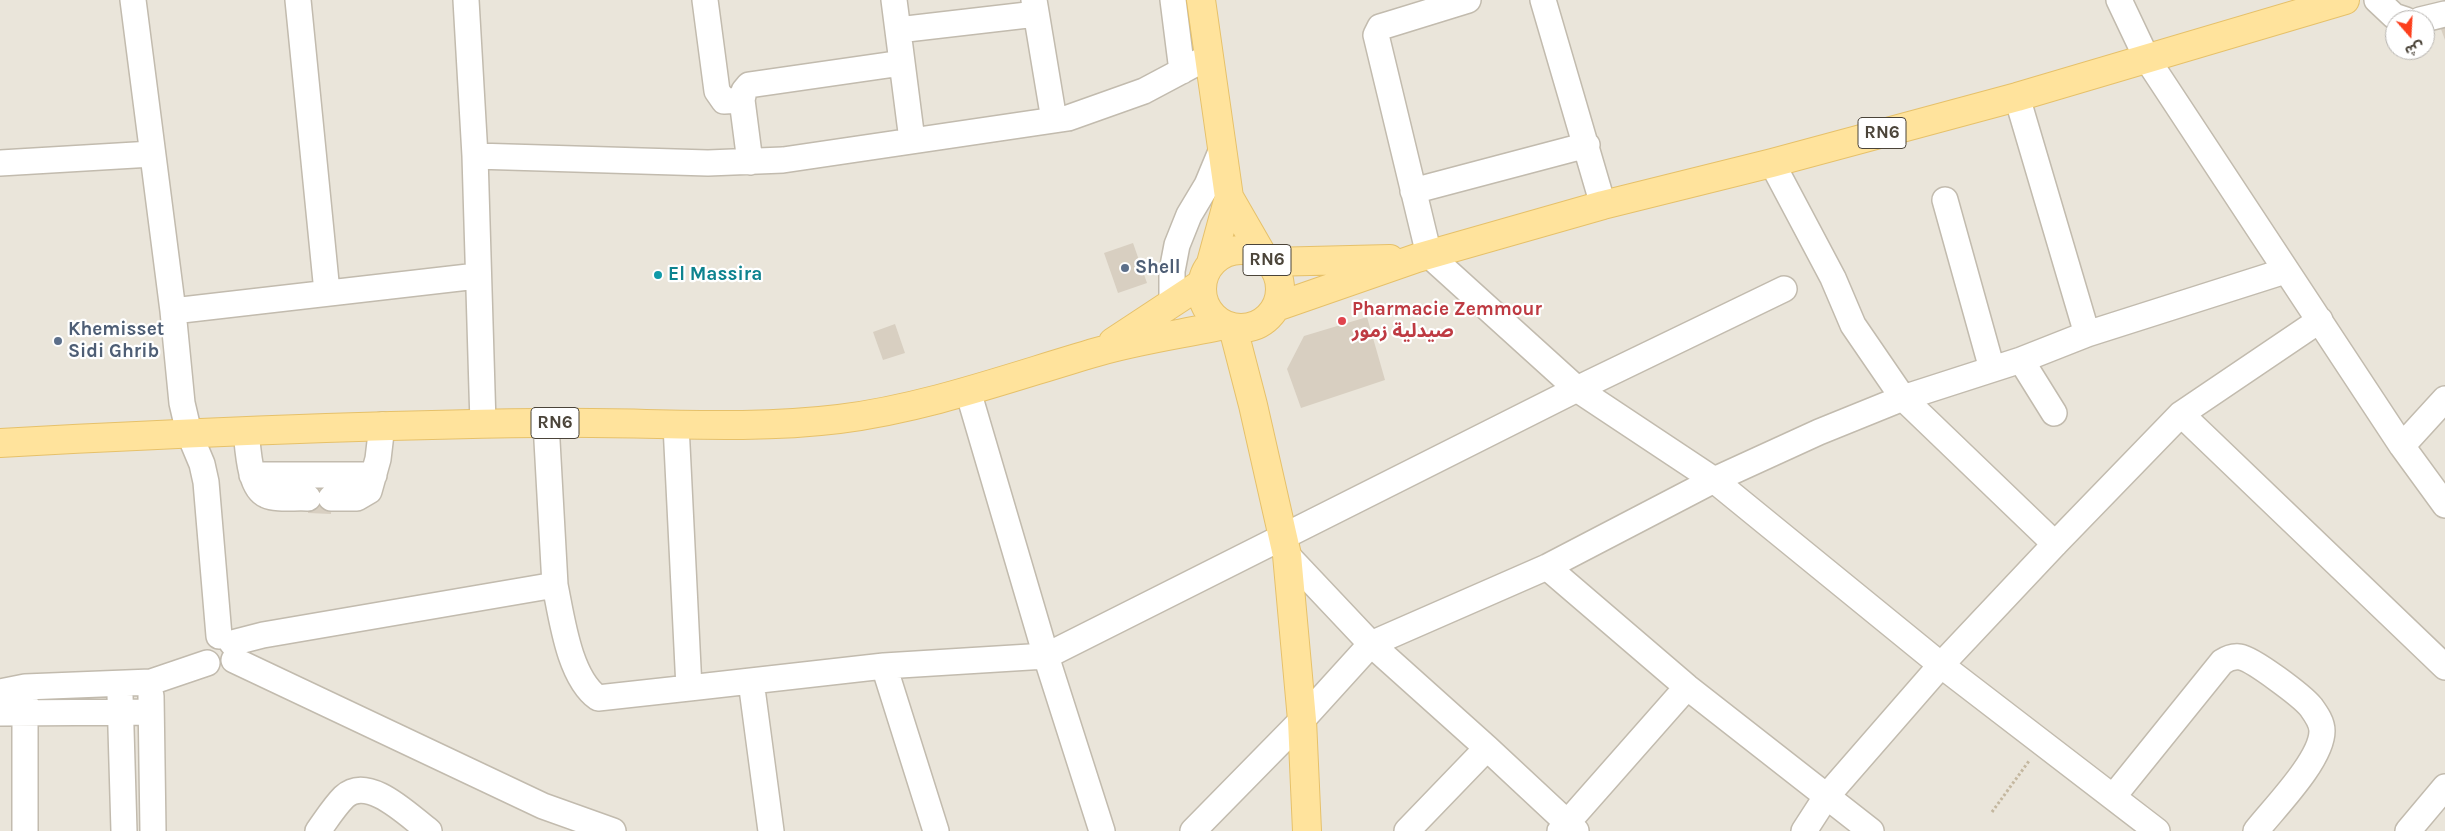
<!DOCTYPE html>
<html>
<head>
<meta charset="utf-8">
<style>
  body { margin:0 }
  #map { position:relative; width:2445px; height:831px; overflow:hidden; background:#f6f3ec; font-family:Karla,"Noto Sans Arabic",sans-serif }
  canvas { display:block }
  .north { position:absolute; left:2385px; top:10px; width:50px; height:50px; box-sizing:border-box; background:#fff; border:1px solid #b7b4b0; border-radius:50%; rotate:161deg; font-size:14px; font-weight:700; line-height:20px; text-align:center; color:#4b4439 }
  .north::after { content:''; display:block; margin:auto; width:18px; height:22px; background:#fc3f1d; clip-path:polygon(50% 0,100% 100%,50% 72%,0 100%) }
</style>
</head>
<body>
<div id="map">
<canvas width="2445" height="831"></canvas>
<div class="north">ش</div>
</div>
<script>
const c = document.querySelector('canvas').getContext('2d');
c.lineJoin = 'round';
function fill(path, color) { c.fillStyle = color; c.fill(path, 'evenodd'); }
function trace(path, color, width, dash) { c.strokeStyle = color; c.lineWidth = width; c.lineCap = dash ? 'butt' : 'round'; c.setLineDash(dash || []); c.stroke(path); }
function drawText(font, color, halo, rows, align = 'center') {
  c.font = font + ' Karla,"Noto Sans Arabic",sans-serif'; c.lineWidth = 4.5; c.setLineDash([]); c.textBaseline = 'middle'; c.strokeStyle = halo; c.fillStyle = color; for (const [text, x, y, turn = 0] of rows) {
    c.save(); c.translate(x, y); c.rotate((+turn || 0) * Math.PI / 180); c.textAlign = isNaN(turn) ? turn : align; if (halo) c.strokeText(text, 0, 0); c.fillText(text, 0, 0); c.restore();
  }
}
fill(new Path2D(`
  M0,0H2445V831H0ZM2395,20H2425V50H2395Z`), '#eae5da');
fill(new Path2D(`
  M2445,18V40L2438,21Z
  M1133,243L1147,283L1118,293L1104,253Z
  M1367,317L1385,380L1301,408L1287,369L1304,336Z
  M895,324L905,353L883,360L873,332Z
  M309,479L332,480L331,514L308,513Z`), '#d8cfc1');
const minor = new Path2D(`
  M133,0L173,311L182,403L189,433L202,464L206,482L219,636
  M298,0L327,292
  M466,0L475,156L483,424
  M705,0L717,91L724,101L742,100
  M894,0L912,140
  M1034,0L1054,120
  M1173,0L1182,71
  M1468,0L1387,25L1380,27L1376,35L1429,255L1577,389L1714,480L1941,665L2157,831
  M1543,0L1603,205
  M2119,0L2147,59L2402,446L2445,505
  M2377,0L2394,16L2406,20
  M2420,20L2445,14
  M898,30L1036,14
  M2017,97L2087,334
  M475,156L708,163L783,160L1068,118L1144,91L1208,57
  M750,162L742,100L744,91L749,85L902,63
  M0,163L152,154
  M1772,163L1833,278L1853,325L1903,398L2055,544
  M1413,191L1587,145
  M1945,200L1992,369
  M1172,303V271L1177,245L1189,215L1207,185L1222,149
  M173,311L477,276
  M2021,360L2054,413
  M968,391L1046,656L1102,831
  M2181,414L2445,667
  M246,431C248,447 249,488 266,495C277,500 295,497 308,498
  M2402,446L2445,399
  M252,475H374
  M331,498H357L369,491L378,459L382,425
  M1287,555L1371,644L1487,748L1576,831
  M1547,567L1687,687L1871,831
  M555,585C562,619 569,677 598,698L689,688L676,425
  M232,643L263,635L555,585L546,423
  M234,660L543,806L613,831
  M884,666L936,831
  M751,681L884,666L1046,656L1577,389L1784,289
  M689,688L751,681L771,831
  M0,692L25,687L151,682L207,663
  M120,695L124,831
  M151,696L153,831
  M0,713L151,712
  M2113,797L2222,662C2228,658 2233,656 2240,657C2253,659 2302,696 2311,707C2316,714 2322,722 2322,731C2322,760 2274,808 2256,831
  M25,831V699
  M318,831C326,820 334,807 344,797C368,774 409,816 429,831
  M1193,831L1302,720L1371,644L1547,567L1714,480L1819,432L1903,398L2021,360L2087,334L2285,271
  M1407,831L1487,748
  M1560,831L1687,687
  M1804,831L1826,797L1941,665L2055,544L2181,414L2320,320
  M2408,831L2445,787`);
const major = new Path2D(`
  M1201,0L1229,197L1263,256
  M1202 289a39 39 0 1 1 78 0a39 39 0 1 1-78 0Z
  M1270,262L1390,259
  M1211,263L1229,197
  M1276,307L1417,258L1603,205L1772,163L2017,97L2345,0
  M1233,328L1253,405L1287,555L1302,720L1307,831
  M1113,342L1201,284
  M0,443C180,433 360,425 540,423C640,421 740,431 839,419C927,408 1011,377 1097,352C1138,340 1182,334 1224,325`);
trace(minor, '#c2bbae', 28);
trace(major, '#e6c16a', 30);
trace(new Path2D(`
  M1992,812L2029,761`), '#c4b79f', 3, [2.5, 2.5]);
trace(minor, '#fff', 25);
trace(major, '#ffe39c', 28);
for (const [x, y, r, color] of [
  [1125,268,5,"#5c6f8a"],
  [658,275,5,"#0f9aa8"],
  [1342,321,5,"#e0444e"],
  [58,341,5,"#5c6f8a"]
]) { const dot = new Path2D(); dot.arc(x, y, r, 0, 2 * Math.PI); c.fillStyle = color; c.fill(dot); trace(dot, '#fff', 2); }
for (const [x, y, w] of [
  [1882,133,48],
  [1267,260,48],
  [555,423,48]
]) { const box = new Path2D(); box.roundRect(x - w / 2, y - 15.5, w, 31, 4); c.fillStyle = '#fff'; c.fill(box); trace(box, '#4b4439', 1); }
drawText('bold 18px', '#4b4439', null, [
  ["RN6",1882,133],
  ["RN6",1267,260],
  ["RN6",555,423]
]);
drawText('bold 19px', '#4e5e75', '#fff', [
  ["Shell",1135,268],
  ["Khemisset",68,330],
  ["Sidi Ghrib",68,352]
], 'left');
drawText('bold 19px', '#0d838f', '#fff', [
  ["El Massira",668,275]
], 'left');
drawText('bold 19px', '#be3a42', '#fff', [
  ["Pharmacie Zemmour",1352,310],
  ["صيدلية زمور",1352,332]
], 'left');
</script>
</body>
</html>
